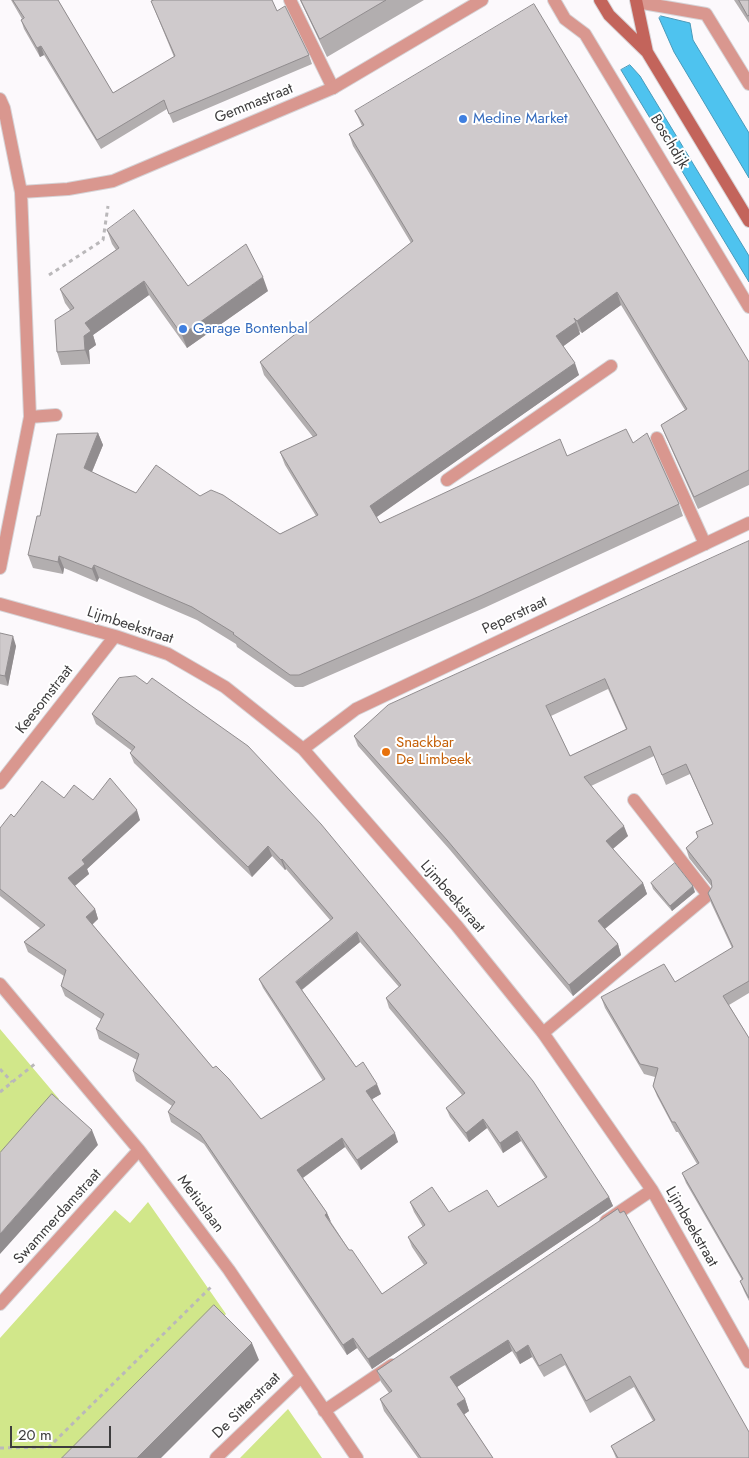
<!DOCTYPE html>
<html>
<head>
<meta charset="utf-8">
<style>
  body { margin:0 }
  #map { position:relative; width:749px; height:1458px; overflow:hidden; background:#fcf9fc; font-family:Jost,sans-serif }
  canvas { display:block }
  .scale { position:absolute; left:10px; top:1426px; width:101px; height:22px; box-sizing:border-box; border:2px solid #3d3c3d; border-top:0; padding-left:6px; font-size:15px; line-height:18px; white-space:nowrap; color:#3d3c3d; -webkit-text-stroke:4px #fff; paint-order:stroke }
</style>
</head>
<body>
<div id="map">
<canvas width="749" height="1458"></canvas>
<div class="scale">20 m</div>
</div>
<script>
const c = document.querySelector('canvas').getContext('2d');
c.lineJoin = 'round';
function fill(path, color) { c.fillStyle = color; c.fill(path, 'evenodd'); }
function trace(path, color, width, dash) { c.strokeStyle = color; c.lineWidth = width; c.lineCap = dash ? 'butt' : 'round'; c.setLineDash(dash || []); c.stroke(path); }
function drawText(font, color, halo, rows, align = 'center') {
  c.font = font + ' Jost,sans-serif'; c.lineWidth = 4; c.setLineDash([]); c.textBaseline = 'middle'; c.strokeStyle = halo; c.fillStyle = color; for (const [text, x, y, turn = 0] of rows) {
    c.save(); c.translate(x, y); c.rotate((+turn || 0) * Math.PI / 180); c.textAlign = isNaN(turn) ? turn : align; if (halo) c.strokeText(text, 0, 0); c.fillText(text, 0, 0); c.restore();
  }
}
fill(new Path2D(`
  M0,1029L59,1099L0,1164Z
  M148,1202L226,1314L83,1458H0V1338L115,1210L130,1223Z
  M288,1409L322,1458H240Z`), '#d1e78a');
const water = new Path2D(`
  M661,16L690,23L693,40L749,133V178L674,52L659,18Z
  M630,65L640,76L749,256V282L621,70Z`);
fill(water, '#4ec3ef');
trace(water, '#499aba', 1);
const service = new Path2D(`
  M290,0L333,88
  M30,417L56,415
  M657,438L705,544
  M447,480L611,366
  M543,1033L708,895L634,800`);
const minor = new Path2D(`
  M554,0L565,19L585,34L749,307
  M637,2L706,14L749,84
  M0,99L4,108L21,192L30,417L0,568
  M21,192L68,189L113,181L333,88L482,0
  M0,604L115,636L168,654L225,687L303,749L457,926L543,1033L652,1190L749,1362
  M303,749L356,709L749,523
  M0,783L115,636
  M0,984L139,1150L229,1270L357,1458
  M606,1221L652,1190
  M0,1304L139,1150
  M324,1411L392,1365
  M216,1458L301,1377`);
const secondary = new Path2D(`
  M600,0L609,15L647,52L749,221
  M636,0L647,52`);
trace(service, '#d6d3d6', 14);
trace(minor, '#d6d3d6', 14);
trace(secondary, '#d6d3d6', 14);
trace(new Path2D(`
  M49,275L103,240L108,206
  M0,1069L12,1082
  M0,1092L36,1063
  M0,1448L49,1447L211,1287`), '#bab8ba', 3, [4, 4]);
trace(service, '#d9978f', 12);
trace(minor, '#d9978f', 12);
trace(secondary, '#c3645b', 12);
fill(new Path2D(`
  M11,0H58L113,93L174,57L151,1L277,11L309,55L312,64L173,123L167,109L101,149L44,55L40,57L24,29L21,20L22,19Z
  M300,0H424L327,57Z
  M734,0H749V23Z
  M355,111L749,362V485L698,509L666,437L661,425L685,410L621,305L582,333L579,331L580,334L563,346L579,375L376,517L380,523L567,456L633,443L679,504L683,516L484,608L303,687H295L237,647L236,644L197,620L99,578L97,582L64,568L63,574L33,568L28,555L40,516L98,433L103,445L92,472L136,493L200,496L280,534L316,516L285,465L280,452L313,437L264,375L260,362L411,243L353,146L349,134L362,126Z
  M107,230L188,286L268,291L187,348L149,295L93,335L96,345L89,350L90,364L61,365L57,352L70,310L65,303L60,289L116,250L112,244Z
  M749,541V993L729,1005L749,1038V1301L744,1291L740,1281L742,1280L686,1183L682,1173L697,1164L678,1132H676L657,1096L653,1086L655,1077L644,1074L605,1008L601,997L675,982L732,948L711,903L708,893L712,887L689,858L686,848L698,837L696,832L713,825L690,774L666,785L654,756L591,786L628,836L613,849L643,883L647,894L605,929L618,944L621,955L573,996L450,850L358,746L354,736ZM608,689L626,729L570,756L551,716Z
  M0,633L16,646L8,686L0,684Z
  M119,678L609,1197L613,1206L372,1369L357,1348L347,1355L204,1144L171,1122L168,1112L172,1106L136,1081L133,1071L137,1060L99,1039L96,1029L101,1019L65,996L61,986L64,976L28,952L24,942L40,928L0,896V828L14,817L64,798L93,800L140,820L87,869L89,874L75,886L95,909L98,919L92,924L213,1068L261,1119L323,1081L263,988L259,979L330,920L286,869L285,870L272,856L252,877L134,763L130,753L132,751L96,724L92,714ZM360,942L399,987L386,998L389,1008L462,1095L446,1108L450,1117L469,1142L487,1128L503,1153L521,1141L545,1178L498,1207L449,1212L410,1202L414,1212L423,1227L408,1237L412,1247L424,1265L382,1294L349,1250L331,1222L327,1213L303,1178L345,1147L361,1170L398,1142L372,1099L381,1094L356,1067L302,990Z
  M651,883L695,892L672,911L653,889Z
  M618,1209L749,1458H616L611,1446L653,1421L634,1387L590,1413L565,1365L544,1377L532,1357L520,1364L512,1351L457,1387L465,1399L469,1411L464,1414L493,1458H418L384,1411L380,1399L389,1393L381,1382L377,1371Z`), '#b2aeaf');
fill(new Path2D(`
  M41,46L44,55L40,57L37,48Z
  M263,277L268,291L187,348L182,335Z
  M144,281L149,295L93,335L96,345L89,350L90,364L85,350L84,336L85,323Z
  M617,292L621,305L582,333L577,321Z
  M576,322L580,334L561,348L556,336Z
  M575,363L579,375L374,519L370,506Z
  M98,433L103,445L88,481L84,468Z
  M59,556L64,568L63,574L58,562Z
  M94,565L99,578L97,582L92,569Z
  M13,636L16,646L8,686L5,676Z
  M137,810L140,820L87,869L89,874L72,888L68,878L82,860Z
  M624,826L628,836L610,851L606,841Z
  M268,846L272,856L252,877L248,867Z
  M282,859L286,869L285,870L281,860Z
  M643,883L647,894L602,931L598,921Z
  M693,886L695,892L672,911L670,906Z
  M95,909L98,919L90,927L86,917Z
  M357,932L360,942L300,991L296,982Z
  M618,944L621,955L573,996L569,985Z
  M377,1084L381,1094L369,1101L366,1091Z
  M483,1119L487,1128L469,1142L466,1133Z
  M92,1130L98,1145L0,1254V1234Z
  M517,1131L521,1141L503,1153L500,1143Z
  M395,1133L398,1142L361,1170L357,1160Z
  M342,1138L345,1147L301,1179L297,1170Z
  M609,1197L613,1206L372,1369L368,1359Z
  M327,1213L331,1222L325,1215Z
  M353,1338L357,1348L347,1355L343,1345Z
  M508,1340L512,1351L454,1389L450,1377Z
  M252,1343L259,1360L161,1458H137Z
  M528,1345L532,1357L520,1364L516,1353Z
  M465,1399L469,1411L462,1416L457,1404Z`), '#918d8f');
const building = new Path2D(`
  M13,0H58L113,93L175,56L151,1L154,0H272L277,11L285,6L309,55L169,114L164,100L97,140L41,46L37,48L21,20L24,18Z
  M301,0H386L320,39Z
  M739,0H749V15L748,16Z
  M534,4L749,362V470L694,497L661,425L687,409L617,292L577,321L574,318L576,322L556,336L575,363L370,506L380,523L560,439L567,456L626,429L633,443L647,433L679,504L480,596L299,675H290L233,634L234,633L192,607L94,565L92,569L59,556L58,562L28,555L37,516H40L57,434L98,433L84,468L136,493L156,465L200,496L211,490L223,495L280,534L318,515L280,452L317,435L260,362L413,241L349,134L364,125L355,111Z
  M134,210L188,286L246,244L263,277L182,335L144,281L85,323L91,331L84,336L85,350L57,352L55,320L74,308L60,289L119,248L107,230Z
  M749,541V981L723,996L749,1038V1298L740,1281L743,1279L682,1173L699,1163L675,1122H672L653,1086L658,1068L640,1064L601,997L664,964L675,982L733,947L708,893L712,887L711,880L686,848L698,837L696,832L713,824L686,764L662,775L650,746L584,777L624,826L606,841L643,883L598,921L618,944L569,985L447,840L354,736L388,705ZM605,679L627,729L570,756L546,706Z
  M0,633L13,636L5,676L0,675Z
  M136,676L147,684L152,678L248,746L321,824L533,1081L609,1197L368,1359L353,1338L343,1345L200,1134L168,1112L175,1102L133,1071L139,1054L96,1029L104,1014L61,986L66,970L24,942L45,925L0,889V828L11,814L14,817L42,781L64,798L74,785L93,800L110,778L137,810L82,860L85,864L68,878L95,909L86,917L213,1068L216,1066L229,1079L261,1119L325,1079L259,979L333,918L282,859L281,860L268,846L248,867L130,753L135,747L92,714L119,678ZM357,932L401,985L386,998L465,1093L446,1108L466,1133L483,1119L500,1143L517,1131L547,1177L498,1207L487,1190L449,1212L432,1187L410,1202L425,1225L408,1237L427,1263L382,1294L352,1250H349L325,1215L327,1213L297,1170L342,1138L357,1160L395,1133L366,1091L377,1084L363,1062L356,1067L296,982Z
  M675,863L693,886L670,906L651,883Z
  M52,1094L92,1130L0,1234V1153Z
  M618,1209L620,1213L624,1211L749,1432V1458H618L611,1446L655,1420L630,1376L586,1401L561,1354L539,1366L528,1345L516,1353L508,1340L450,1377L465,1399L457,1404L493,1458H421L380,1399L392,1391L377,1371Z
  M214,1305L252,1343L137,1458H62Z`);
fill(building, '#cfcacc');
trace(building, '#918d8f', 1);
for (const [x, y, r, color] of [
  [463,119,5,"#3f7fe0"],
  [183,329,5,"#3f7fe0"],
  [386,752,5,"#e8710a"]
]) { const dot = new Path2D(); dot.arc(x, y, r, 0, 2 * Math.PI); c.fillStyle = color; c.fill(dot); trace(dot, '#fff', 2); }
drawText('15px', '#3d3c3d', '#fff', [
  ["Gemmastraat",254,104,-22],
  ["Boschdijk",669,142,59],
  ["Peperstraat",515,616,-25],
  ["Lijmbeekstraat",130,626,18],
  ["Keesomstraat",45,700,-52],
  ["Lijmbeekstraat",452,897,49],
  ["Metiuslaan",200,1204,53],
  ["Swammerdamstraat",58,1217,-48],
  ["Lijmbeekstraat",691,1227,60],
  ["De Sitterstraat",247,1406,-44]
]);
drawText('15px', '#366cbe', '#fff', [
  ["Medine Market",473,119],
  ["Garage Bontenbal",193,329]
], 'left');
drawText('15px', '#c56008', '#fff', [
  ["Snackbar",396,743],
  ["De Limbeek",396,760]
], 'left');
</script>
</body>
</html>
